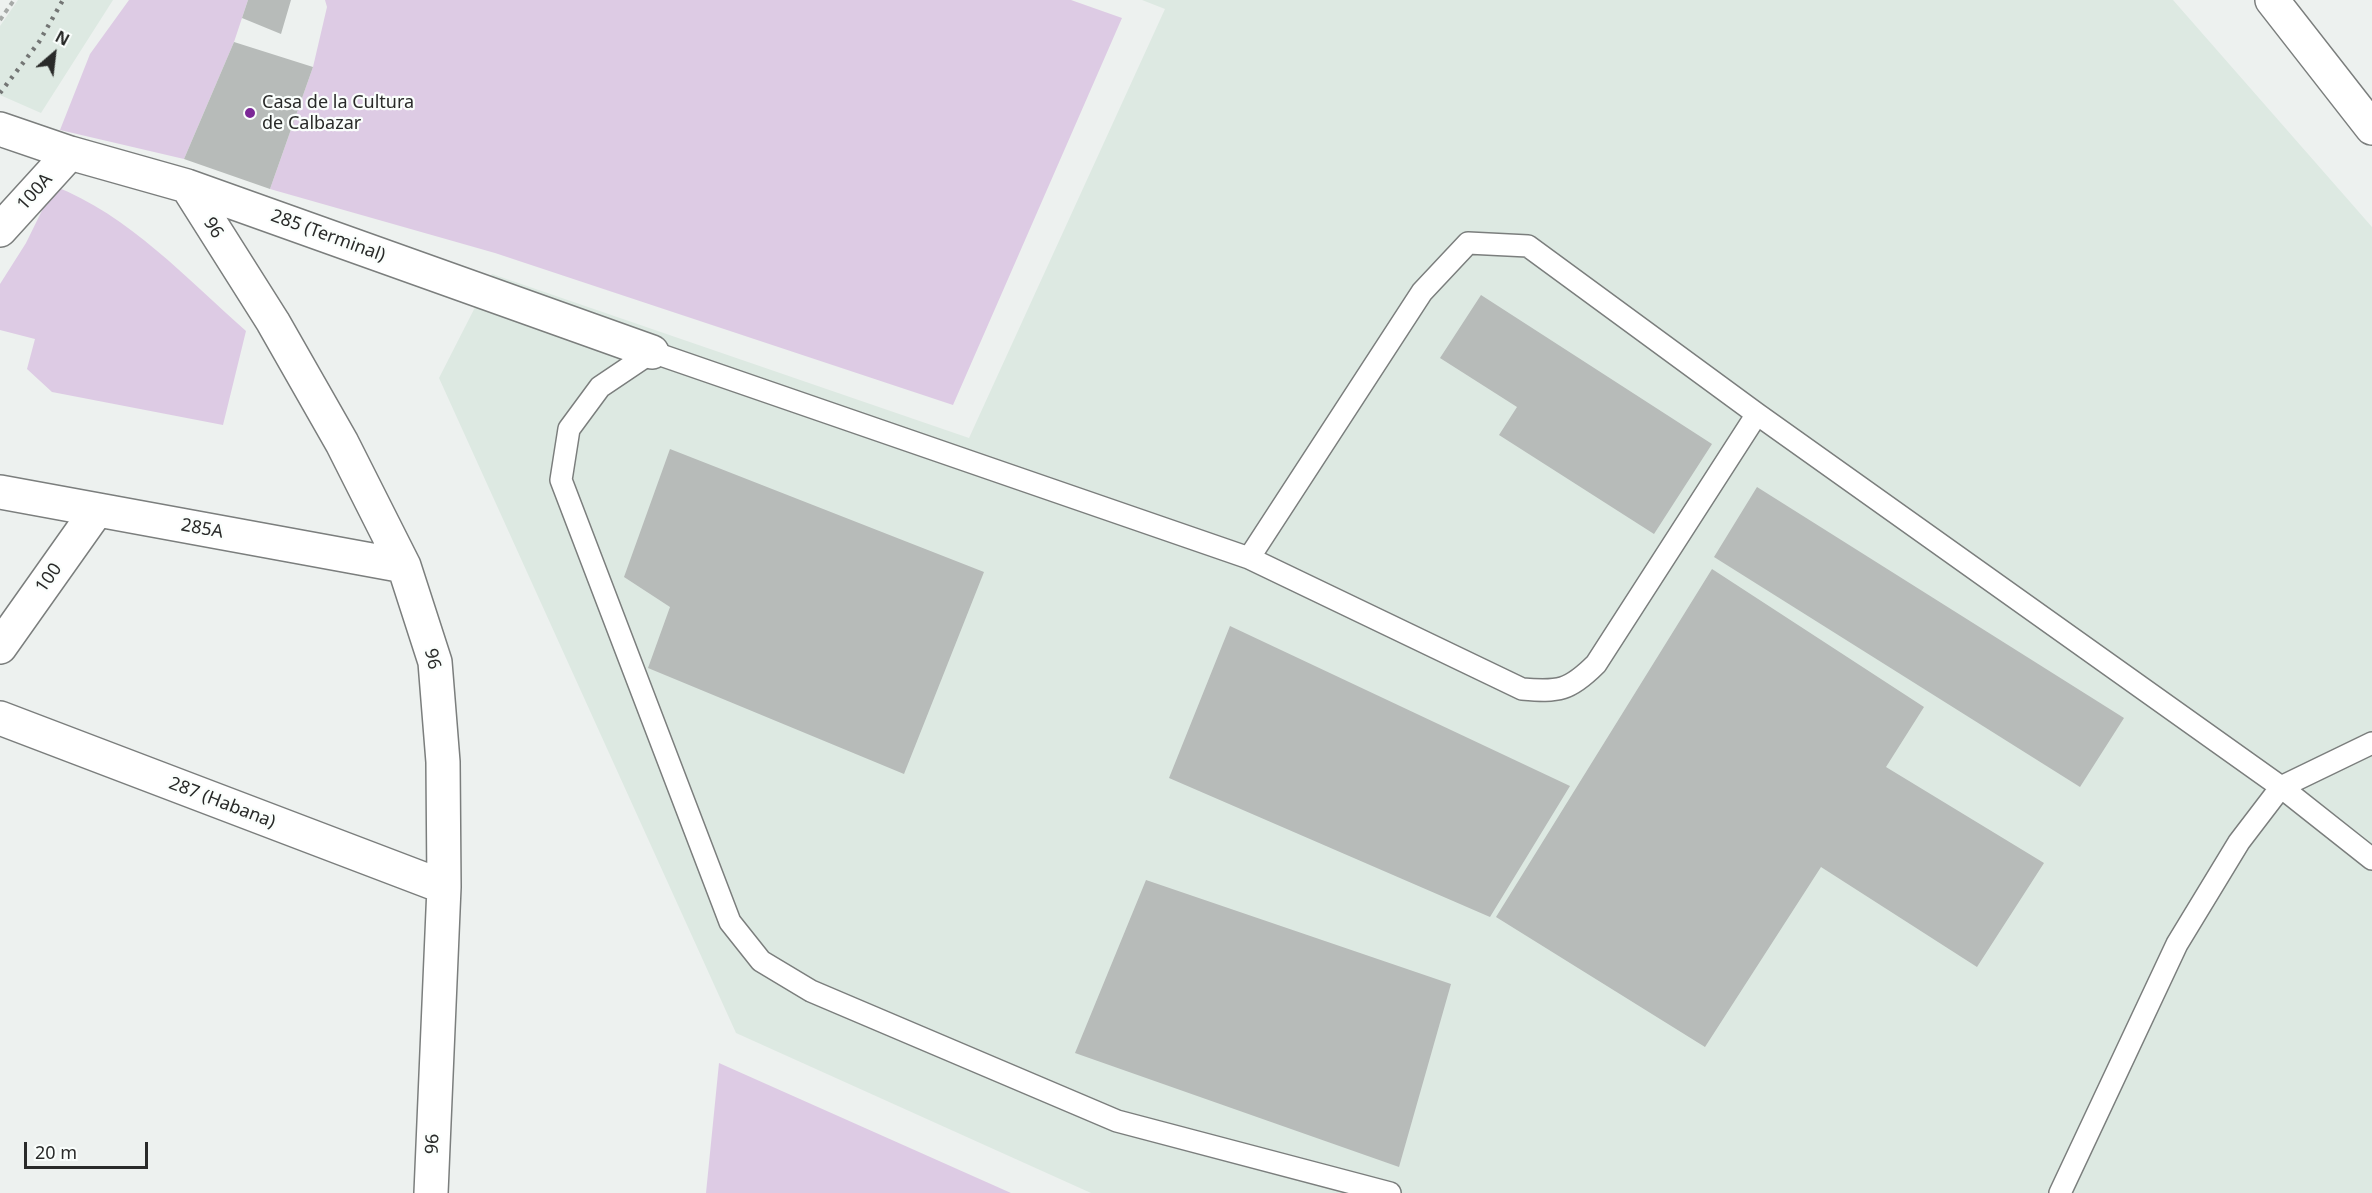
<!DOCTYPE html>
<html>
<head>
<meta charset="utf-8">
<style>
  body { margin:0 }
  #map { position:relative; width:2372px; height:1193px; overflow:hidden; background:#edf1ef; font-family:"Noto Sans",sans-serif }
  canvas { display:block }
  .north { position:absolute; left:24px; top:24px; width:60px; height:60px; -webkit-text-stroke:4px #fafefc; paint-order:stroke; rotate:28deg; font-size:16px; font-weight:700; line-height:24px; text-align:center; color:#292a29 }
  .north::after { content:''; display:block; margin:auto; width:21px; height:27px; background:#292a29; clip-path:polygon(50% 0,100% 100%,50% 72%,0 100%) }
  .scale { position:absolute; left:24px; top:1142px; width:124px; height:27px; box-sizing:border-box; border:3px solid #292a29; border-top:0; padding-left:8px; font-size:18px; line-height:21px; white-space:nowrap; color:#292a29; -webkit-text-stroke:4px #fafefc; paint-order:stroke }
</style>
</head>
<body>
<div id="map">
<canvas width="2372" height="1193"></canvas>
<div class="north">N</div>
<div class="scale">20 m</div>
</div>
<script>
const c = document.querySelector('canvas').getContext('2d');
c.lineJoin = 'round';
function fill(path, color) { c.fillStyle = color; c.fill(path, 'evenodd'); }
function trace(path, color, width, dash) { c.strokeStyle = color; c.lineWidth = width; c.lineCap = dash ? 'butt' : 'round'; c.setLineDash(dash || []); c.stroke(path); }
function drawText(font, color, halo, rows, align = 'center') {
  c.font = font + ' "Noto Sans",sans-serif'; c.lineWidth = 4.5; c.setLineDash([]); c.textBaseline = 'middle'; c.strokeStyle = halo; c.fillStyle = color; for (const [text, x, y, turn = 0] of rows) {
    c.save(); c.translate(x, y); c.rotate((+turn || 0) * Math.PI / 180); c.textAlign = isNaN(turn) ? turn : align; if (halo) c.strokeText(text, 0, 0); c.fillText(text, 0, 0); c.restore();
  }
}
fill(new Path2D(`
  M18,0H113L41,113L0,95V26Z
  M1142,0H2173L2372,227V1193H1091L736,1033L439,378L492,274L969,438L1165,9Z`), '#dde9e2');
fill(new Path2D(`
  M129,0H248L234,42L184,159L60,130L90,54Z
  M325,0H1071L1122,18L953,405L495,253L270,189L313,67L327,7Z
  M54,186C129,215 187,279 246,331L223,425L52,392L27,369L35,339L0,330V284L26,243Z
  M719,1063L1011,1193H706Z`), '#ddcbe4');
fill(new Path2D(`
  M248,0H291L281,34L242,18Z
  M234,42L313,67L270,189L184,159Z
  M1481,295L1712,444L1654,534L1499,435L1517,407L1440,358Z
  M670,449L984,572L904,774L648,668L670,607L624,577Z
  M1757,487L2124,718L2080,787L1714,557Z
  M1712,569L1924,707L1886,767L2044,863L1977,967L1821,867L1705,1047L1496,917Z
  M1230,626L1570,786L1490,917L1169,778Z
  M1146,880L1451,984L1399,1167L1075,1053Z`), '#b7bbb9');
const service = new Path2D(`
  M1249,558L1522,689C1559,692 1569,691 1596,664L1757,414
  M1390,1193L1117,1121L811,991L761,961L730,922L561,480L569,429L600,387L652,352L1249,558L1422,292L1468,243L1528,246L1757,414L2281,787L2372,743
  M2060,1193L2177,944L2239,842L2281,787L2372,859`);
const minor = new Path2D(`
  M0,129L70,153L187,186L652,352
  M187,186L273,322L342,443L404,566L435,662L443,762L444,887L431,1193
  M0,230L70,153
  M0,492L404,566
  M0,647L97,510
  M0,718L444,887`);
const secondary = new Path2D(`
  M2272,0L2372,128`);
trace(service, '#7b7e7d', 24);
trace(minor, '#7b7e7d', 36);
trace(secondary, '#7b7e7d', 36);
trace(new Path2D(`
  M0,20L14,0`), '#a6a9a7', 4, [4.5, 4.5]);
trace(service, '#fff', 21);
trace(minor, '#fff', 33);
trace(secondary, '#fff', 33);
trace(new Path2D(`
  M0,93L39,42L63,0`), '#737574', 4.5, [3, 6]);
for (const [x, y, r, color] of [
  [250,113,6,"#7c2897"]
]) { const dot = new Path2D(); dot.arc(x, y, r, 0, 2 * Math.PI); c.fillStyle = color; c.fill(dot); trace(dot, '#fafefc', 2); }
drawText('18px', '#292a29', '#fafefc', [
  ["Casa de la Cultura",262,103],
  ["de Calbazar",262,124]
], 'left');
drawText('18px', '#292a29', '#fafefc', [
  ["100A",35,192,-48],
  ["96",213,228,58],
  ["285 (Terminal)",328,236,20],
  ["285A",202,529,10],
  ["100",49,578,-55],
  ["96",432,659,77],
  ["287 (Habana)",222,803,21],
  ["96",433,1144,-87]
]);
</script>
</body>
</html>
